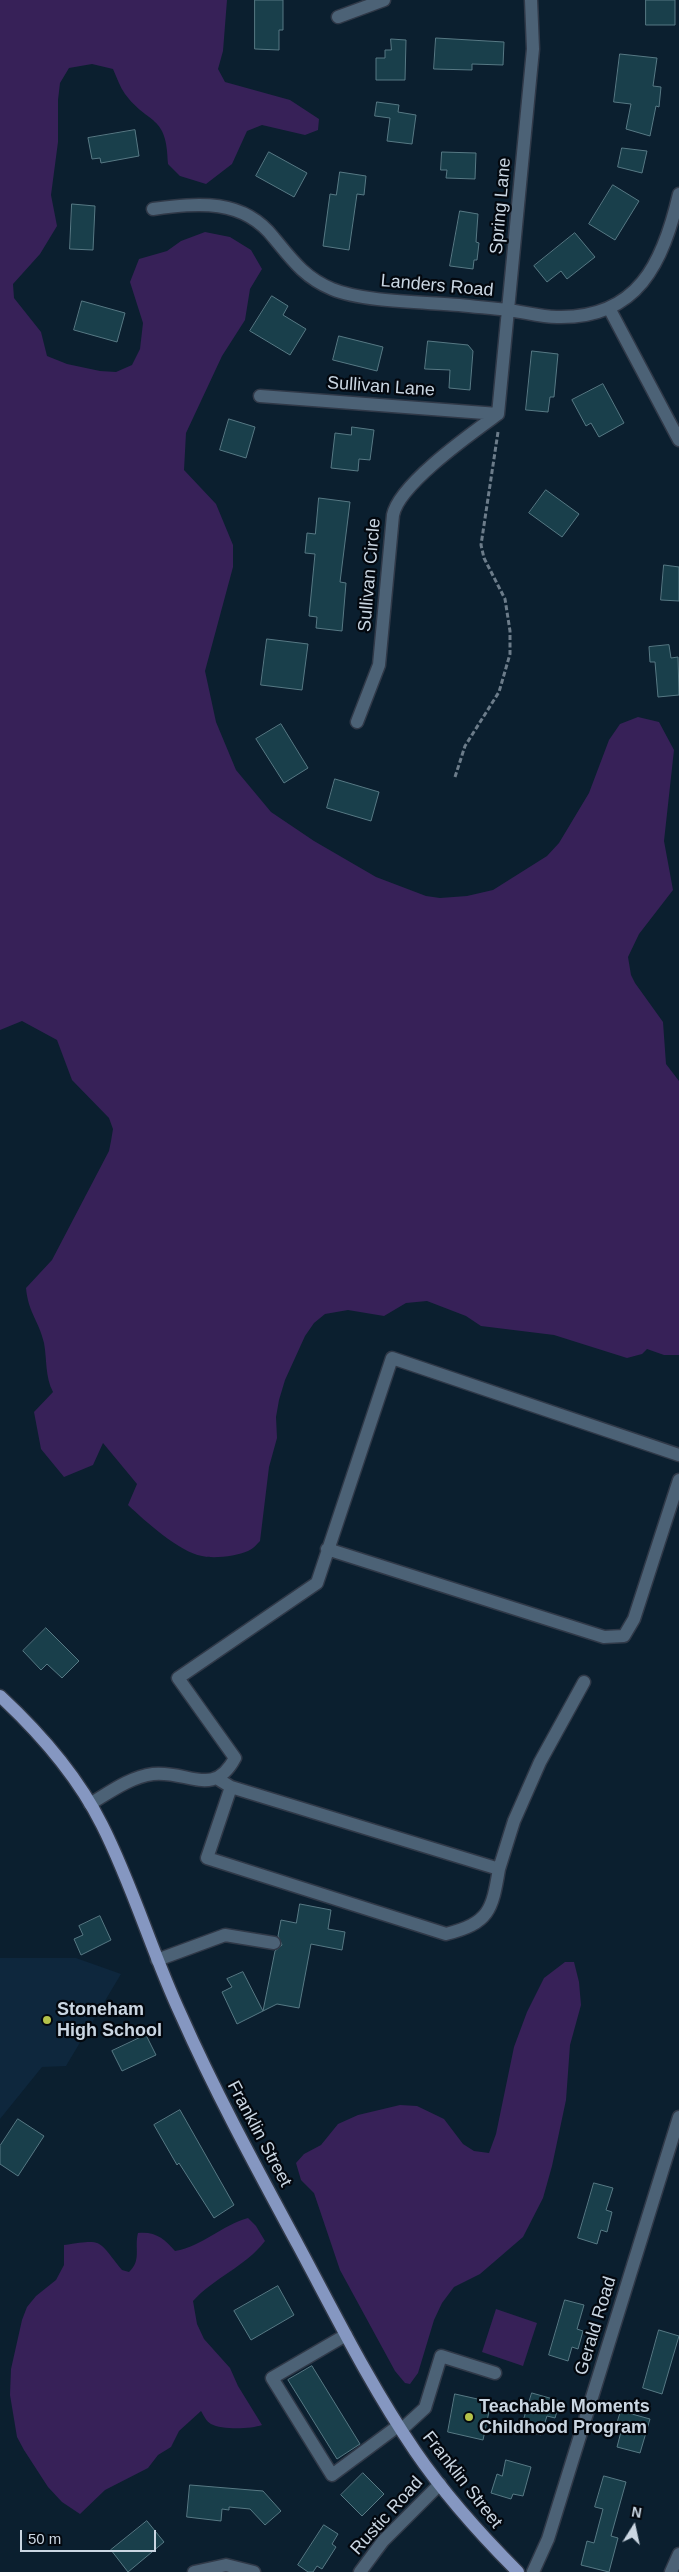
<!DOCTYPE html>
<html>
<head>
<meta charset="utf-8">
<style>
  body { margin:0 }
  #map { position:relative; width:679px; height:2572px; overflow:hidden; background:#0b1f2f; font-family:Helvetica,sans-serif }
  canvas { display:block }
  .north { position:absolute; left:609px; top:2502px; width:50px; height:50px; -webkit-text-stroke:4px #03080f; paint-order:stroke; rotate:10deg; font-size:14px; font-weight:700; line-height:20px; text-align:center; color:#cad6e2 }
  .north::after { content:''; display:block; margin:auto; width:18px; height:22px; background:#cad6e2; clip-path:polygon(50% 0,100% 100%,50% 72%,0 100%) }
  .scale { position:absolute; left:20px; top:2530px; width:136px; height:22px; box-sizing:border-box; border:2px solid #cad6e2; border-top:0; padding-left:6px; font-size:15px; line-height:18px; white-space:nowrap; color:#cad6e2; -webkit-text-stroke:4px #03080f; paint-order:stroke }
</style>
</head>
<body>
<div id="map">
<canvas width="679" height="2572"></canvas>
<div class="north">N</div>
<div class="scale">50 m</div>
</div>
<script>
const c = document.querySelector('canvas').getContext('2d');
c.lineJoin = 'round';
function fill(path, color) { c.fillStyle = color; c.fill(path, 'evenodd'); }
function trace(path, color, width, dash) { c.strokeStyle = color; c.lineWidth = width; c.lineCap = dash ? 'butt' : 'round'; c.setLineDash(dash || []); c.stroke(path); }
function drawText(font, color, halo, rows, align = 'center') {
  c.font = font + ' Helvetica,sans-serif'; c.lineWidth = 4.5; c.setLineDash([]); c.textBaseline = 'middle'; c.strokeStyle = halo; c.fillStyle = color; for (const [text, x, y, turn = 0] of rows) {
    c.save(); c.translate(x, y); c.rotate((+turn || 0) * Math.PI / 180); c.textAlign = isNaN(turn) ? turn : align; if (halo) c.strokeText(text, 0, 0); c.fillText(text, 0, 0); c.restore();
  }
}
fill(new Path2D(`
  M0,1958H76L121,1974L66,2066L42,2067L0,2119Z`), '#0e273d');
fill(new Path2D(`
  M0,0H227L223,51L218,69L225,82L290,100L319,119L318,130L305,135L262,125L247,131L232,164L206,184L180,176L168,164C167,113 149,126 125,94C120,87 117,78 113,69L92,64L69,68L60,83L58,100V142L51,195L57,226L40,254L13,284L14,298L41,332L47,356L67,364L100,371L116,372L132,365L140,349L143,323L130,282L139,259L167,251L181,241L205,232L230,237L251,250L262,269L250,289L245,320L222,356L186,433L184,470L216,504L233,545V567L205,671L216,722L236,770L271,812L314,841L376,877L426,896L440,898L467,896L493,890L547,856L559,843L589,793L609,740L620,724L638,717L659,722L674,750L664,841L673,890L639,934L628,957L631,975L635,983L663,1022L666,1064L679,1081V1355H664L647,1349L642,1354L627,1358L554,1335L481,1326L466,1316L427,1301L406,1303L384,1316L348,1310L325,1314L314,1323L305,1336L285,1380L279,1400L276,1417L277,1438L269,1467L260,1541C257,1544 253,1549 248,1551C237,1556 214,1559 202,1556C179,1552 145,1521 128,1505L137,1484L103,1443L93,1465L64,1477L41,1449L34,1412L53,1392C45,1377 47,1359 44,1343C39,1321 28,1312 26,1288L52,1260L109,1151L111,1141L113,1129L109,1118L72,1080L57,1040L22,1021L0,1030Z
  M565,1962H574L579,1982L581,2005L570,2045L566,2100L552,2166L543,2198L523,2237L480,2274L454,2287L442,2303L434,2320L418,2373L410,2384L405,2383L395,2371L340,2270L314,2193L301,2180L296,2163L304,2154L321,2145L338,2124L358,2115L400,2105L417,2106L444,2119L463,2144L474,2151L489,2153L496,2134L514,2047L527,2012L544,1978Z
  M248,2218L256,2226L265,2241C245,2267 215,2277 193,2301L197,2324L204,2339L230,2368L238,2386L262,2425C251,2429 222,2430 211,2424C206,2421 204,2416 201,2411L179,2431L171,2447L158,2455L148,2468L105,2490L80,2514L62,2502L48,2487L24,2450L17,2437L10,2395L11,2369L22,2320L27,2307L36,2296L56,2280L64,2265V2245C104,2239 97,2239 122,2270L129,2272C142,2260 134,2248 138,2233C155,2231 165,2239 175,2251C203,2246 222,2225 248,2218Z
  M496,2309L537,2323L523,2366L482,2352Z`), '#372158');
const building = new Path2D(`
  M255,0H283V30H279V50L255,49Z
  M646,0H675V25H646Z
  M436,38L504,42L503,65L472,64V70L434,69Z
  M391,39L406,40L405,80H376V58H385V50H391Z
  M620,54L657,58L653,86L661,87L659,107L656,106L650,136L626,129L631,104L614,102Z
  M377,102L399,105L398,112L416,115L412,144L387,141L390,118L375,116Z
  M135,130L139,156L101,163L100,158L92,159L88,138Z
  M622,148L647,151L642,173L618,167Z
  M269,152L307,173L294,197L256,176Z
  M442,152L476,153L475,179L446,178L447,170H441Z
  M340,172L366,176L364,195L357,194L349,250L323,246L330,194L336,195Z
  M613,185L639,201L615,240L589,224Z
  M72,204L95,206L93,250L70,249Z
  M460,211L478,214L476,242L479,243L477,260H474L473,269L450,266Z
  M575,233L595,257L567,279L561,271L547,282L534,266Z
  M272,296L288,306L283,315L306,329L290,355L250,331Z
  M82,301L125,313L117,342L74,330Z
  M339,336L383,347L377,371L333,360Z
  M428,341L468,345L473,351L470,390L449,388L450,370L425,369Z
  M532,351L558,354L554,397H550L548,412L526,410Z
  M603,384L624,423L599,437L591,423L586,426L572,400Z
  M229,419L255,427L246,458L220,450Z
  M352,427L374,430L370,460L359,459L358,471L331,468L335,433L351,435Z
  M546,490L579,514L562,537L529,513Z
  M319,498L350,502L340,582L346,583L342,631L316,628L317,617L309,616L315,554L305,553L307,533L315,534Z
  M664,565L679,567V601L661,600Z
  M267,639L308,644L302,690L261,685Z
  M669,645L671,658L678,657L679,695L658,697L655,662H650L649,647Z
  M281,724L308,768L284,783L256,739Z
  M335,779L379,792L371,821L327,808Z
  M46,1628L79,1661L62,1678L47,1664L41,1670L23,1651Z
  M300,1904L331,1910L328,1929L345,1932L342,1950L311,1944L299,2008L277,2004L263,2011L275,1951L282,1945L278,1936L281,1920L296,1923Z
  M100,1916L111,1940L81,1955L74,1939L83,1935L79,1926Z
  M243,1972L263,2011L237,2024L222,1992L232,1987L227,1979Z
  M146,2035L156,2055L122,2071L112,2051Z
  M180,2110L234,2205L214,2218L179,2163L177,2165L154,2125Z
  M18,2119L44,2136L18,2176L0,2164V2146Z
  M594,2183L613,2188L606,2210L612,2212L607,2232L601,2230L597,2244L578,2238Z
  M278,2286L294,2315L251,2340L234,2311Z
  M565,2300L584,2305L577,2329L583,2331L578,2349L572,2347L568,2361L549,2355Z
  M659,2330L679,2336L662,2394L643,2388Z
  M312,2366L360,2444L337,2459L288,2380Z
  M532,2393L560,2401L555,2418L547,2416L541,2435L521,2429Z
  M455,2394L491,2402L483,2440L448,2432Z
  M621,2411L650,2419L640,2453L617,2447L622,2428L616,2427Z
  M506,2460L531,2467L523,2496L513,2494L511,2499L491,2493L497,2474L502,2476Z
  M363,2473L384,2494L362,2516L341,2495Z
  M604,2476L626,2482L611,2536L618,2538L609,2572L581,2565L587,2541L594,2543L603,2509L595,2507Z
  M190,2485L263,2491L281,2511L265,2525L250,2509L229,2507V2510L222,2509L221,2521L187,2517Z
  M147,2521L164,2542L128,2572L111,2550Z
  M324,2525L338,2534L332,2544L336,2547L322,2569L317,2566L313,2572H308L298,2565Z`);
fill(building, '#193f4b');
trace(building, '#577984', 1);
const minor = new Path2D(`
  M338,17L384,0
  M153,209C198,203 243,198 274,238C292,260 305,278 332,289C363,302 424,302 459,305C476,307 492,308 508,310C525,312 540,317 557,317C638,319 663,263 679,194
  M609,308L679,440
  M260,396L498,414
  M498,414L533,49L531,0
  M357,722L379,665L393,515C399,484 472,433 498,414
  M327,1549L604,1637L624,1636L634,1619L679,1480
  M218,1779L231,1787L499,1869L514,1821L540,1762L584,1682
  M231,1787L207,1858L446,1934C489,1923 492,1911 499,1869
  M90,1804C110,1792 130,1777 153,1774C188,1770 213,1799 235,1758L178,1678L317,1583L392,1358L679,1455
  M157,1960L225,1935L274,1943
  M346,2335L272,2378L332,2475L398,2426
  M401,2430L425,2408L441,2356L495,2373
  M194,2572L226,2565L254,2572
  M360,2572L383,2541L440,2484
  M533,2572L548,2539L679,2117
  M671,2572L679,2554`);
const major = new Path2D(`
  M0,1696C41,1734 77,1775 102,1825C133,1886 152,1953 181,2015C216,2094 257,2169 298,2245C335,2314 370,2385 415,2451C445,2495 481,2535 518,2572`);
trace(minor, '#303948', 15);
trace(major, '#303948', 15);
trace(new Path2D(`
  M455,777L465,746L499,692L510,654V631L505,599L484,558L481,545L498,432`), '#6c7c8a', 3, [5, 2.5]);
trace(minor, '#4c6276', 12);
trace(major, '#8597c1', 12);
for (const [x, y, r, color] of [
  [47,2020,5,"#b4c24a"],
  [469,2417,5,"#b4c24a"]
]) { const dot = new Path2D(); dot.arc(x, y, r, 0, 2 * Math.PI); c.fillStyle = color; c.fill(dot); trace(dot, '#03080f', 2); }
drawText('18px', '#cad6e2', '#03080f', [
  ["Spring Lane",501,206,-85],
  ["Landers Road",437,286,5],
  ["Sullivan Lane",381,387,4],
  ["Sullivan Circle",370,575,-85],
  ["Franklin Street",259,2134,62],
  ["Gerald Road",596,2326,-73],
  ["Franklin Street",462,2480,52],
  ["Rustic Road",387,2516,-48]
]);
drawText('bold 18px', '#cad6e2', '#03080f', [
  ["Stoneham",57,2010],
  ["High School",57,2031],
  ["Teachable Moments",479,2407],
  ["Childhood Program",479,2428]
], 'left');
</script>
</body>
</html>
